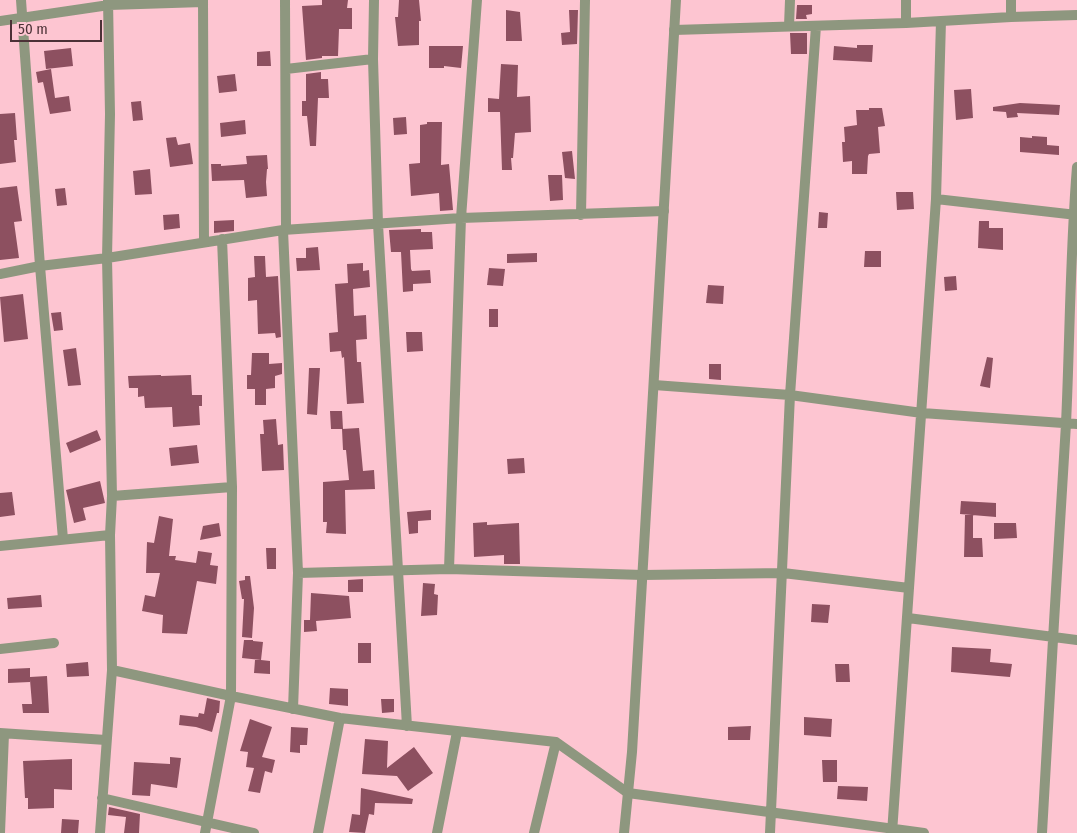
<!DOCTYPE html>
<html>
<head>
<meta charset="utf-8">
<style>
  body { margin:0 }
  #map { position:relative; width:1077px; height:833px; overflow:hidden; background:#fdc5d1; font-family:"Fira Sans Condensed",sans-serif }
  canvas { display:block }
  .scale { position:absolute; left:10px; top:20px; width:92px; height:22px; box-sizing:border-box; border:2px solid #4c3137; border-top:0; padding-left:6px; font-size:15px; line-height:18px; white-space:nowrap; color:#4c3137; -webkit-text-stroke:4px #fdc5d1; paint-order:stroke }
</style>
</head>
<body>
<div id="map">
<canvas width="1077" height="833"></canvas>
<div class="scale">50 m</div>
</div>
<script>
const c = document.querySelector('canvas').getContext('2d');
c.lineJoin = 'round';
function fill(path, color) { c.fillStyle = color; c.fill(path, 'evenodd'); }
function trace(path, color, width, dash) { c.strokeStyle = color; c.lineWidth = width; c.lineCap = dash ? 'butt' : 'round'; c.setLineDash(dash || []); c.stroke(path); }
fill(new Path2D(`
  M322,0H348L347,8H352V29H339L338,56H322V58L306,60L302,6L322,5Z
  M399,0H419L421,21H419V45L398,46L395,17H398Z
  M797,5H812V14L806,15L807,19H796Z
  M506,10L520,12L522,41H506Z
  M569,10H578L577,44L562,45L561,33L570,32Z
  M790,33H807V54H791Z
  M857,45H873L872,62L833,60L834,46L857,48Z
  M429,46H463L461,68L444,66V68H429Z
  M71,48L73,66L46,69L44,51Z
  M270,51L271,66H257V52Z
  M501,64L518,65L517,97L530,96L531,132L515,133L513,158H511L512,170H502L500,112H488V98L499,99Z
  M51,69L55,98L69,96L71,111L50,114L43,82L38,83L36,72Z
  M321,72V79H328L329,98H318L316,146H310L307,116H302V101H306V74Z
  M235,74L237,91L219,93L217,76Z
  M971,89L973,118L956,120L954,90Z
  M141,101L143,120L133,121L131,102Z
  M1020,103L1060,105L1059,115L1017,113L1018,117L1007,118L1006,112L993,111V107Z
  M869,108H882L885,126L878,127L880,153L869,154L868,156L867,174H852V161L843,162L842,142H845L844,127L857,125L856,110H869Z
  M15,113L17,140H14L16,162L0,164V114Z
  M406,117L407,134L394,135L393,118Z
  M245,120L246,134L221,137L220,123Z
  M427,122H442L441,165L449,164L453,210L440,211L439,193L411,196L409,164L420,163V125L427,124Z
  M1032,136L1047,137V145L1059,146V155L1020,152V137L1032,138Z
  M176,137L178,145L190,143L193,164L170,167L166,138Z
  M572,151L575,179L565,178L562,152Z
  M267,155L268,169H267L266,182L267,196L246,198L244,180L212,181L211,164H221V166L247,164L246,156Z
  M150,169L152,194L135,195L133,171Z
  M548,175H562L563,200L550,201Z
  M17,186L22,221L14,222L19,258L0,260V188Z
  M65,188L67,205L57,206L55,189Z
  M896,192H913L914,209L897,210Z
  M819,212L828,213L827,228H818Z
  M179,214L180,228L164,230L163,215Z
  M234,220V231L214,233V221Z
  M979,221H989V228H1003V250L978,248Z
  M421,229V232H432L433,249L410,250L411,269L412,271L430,270L431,283L413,284V291L403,292L401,252H391L389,230Z
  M318,247L320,270L297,271L296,258H306V248Z
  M865,251H881V267H864Z
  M537,253V262L507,263V254Z
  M254,256H265L266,277L278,276L281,337L276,338L275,333L258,334L257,300L248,301V278L255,277Z
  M363,263V271L369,270L370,287L353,289L354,316L366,315L367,339L356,340L357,362H361L364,403L347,404L344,357L342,358L341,351L330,352L329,333L338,332L335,284L348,283L347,264Z
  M489,268L505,269L503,286L487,285Z
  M956,276L957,290L945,291L944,277Z
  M708,285L724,286L723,304L706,303Z
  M23,294L28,339L4,342L0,297Z
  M489,309H498V327H489Z
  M61,312L63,330L54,331L51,313Z
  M406,332H422L423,351L407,352Z
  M76,348L81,385L68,386L63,350Z
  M252,353H269V364L282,363V374L275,376V388L266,389V405H255V389H247V375H251Z
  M987,357L993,358L990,388L980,386Z
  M709,364H721V380L709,379Z
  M309,368H320L317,415L307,414Z
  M161,375V376L191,375L192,395H202V406H199L200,425L173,427L172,407L145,408L144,396L138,397V388H129L128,376Z
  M330,411H342L343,429H331Z
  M276,419L278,445L283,444L284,470L262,471L260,434H264L263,420Z
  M359,428L363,471L374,470L375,489L345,490L346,534L326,533L327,522H323V482L349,480L346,450H343L342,429Z
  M97,430L101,440L70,453L66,443Z
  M197,445L199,463L171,466L169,448Z
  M524,458L525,473L508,474L507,459Z
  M100,481L105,503L83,508L86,520L74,523L66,490Z
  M12,492L15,515L0,517V493Z
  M961,501L996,503V517L960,514Z
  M431,510V520L418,521V533L409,534L407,512Z
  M965,515H973V538H982L983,557H964Z
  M159,516L173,519L169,556H176L175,560L196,563L198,551L212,553L210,565L218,566L216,584L197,581L187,634L162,633L163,615L142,611L145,595L155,597L160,573H146L147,542L154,543Z
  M487,522V525L519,523L520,564H504V555L474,557L473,523Z
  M219,523L221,536L200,540L203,526Z
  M994,523H1016L1017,538L994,539Z
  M266,548H276V569H267Z
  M245,576H250L254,608L252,638L242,637L244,599H242L239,581L245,580Z
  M363,579V592H348V580Z
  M423,583L435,584L434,594L438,595L437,615L421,616Z
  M311,593L349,596L351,618L316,621L317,631L304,632V620H310Z
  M41,595L42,607L8,609L7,598Z
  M812,604L830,605L828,623L811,622Z
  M244,640H253V641L263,642L261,660L270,661V674L254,673L255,660H261L242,658Z
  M358,643H371V663H358Z
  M952,647L991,649L990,662L1012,664L1010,677L951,672Z
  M88,662L89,676L67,677L66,664Z
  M835,664H849L850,682H836Z
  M30,668V677L47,676L49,713H23L22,704H32L30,680V682L8,683V669Z
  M330,688L348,689V706L329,704Z
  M207,698L220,701L219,713H217L212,732L196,727L179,725L180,715L198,717L199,713L204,714Z
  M381,699H394V712L382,713Z
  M804,717L832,719L831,737L804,735Z
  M250,719L272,727L262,757L275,760L272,773L265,771L260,793L248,791L254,768L246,767L248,752L240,751Z
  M751,726L750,740H728V727Z
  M291,727L308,728L307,745H300V753L290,752Z
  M365,739L388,741L387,768L414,747L433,773L408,791L397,776L362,774Z
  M170,757L181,758L177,788L151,784L150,796L132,795L134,762L170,764Z
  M72,759V790L54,789V808L28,809V798H25L23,761Z
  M822,760H837V782H823Z
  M838,786L868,787L867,801L837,799Z
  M361,788L413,799L412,804L375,803L374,815L369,814L365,833L349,832L352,814L360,815Z
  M109,807L140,814L139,833H124L126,817L108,815Z
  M62,819L79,820L78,833H61Z`), '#8d5060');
trace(new Path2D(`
  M21,0L40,266L63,539
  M203,0L204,242
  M285,0L286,229
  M374,0L373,59L378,224L407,726
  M1011,0V17
  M0,21L109,5L203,2
  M906,23V0
  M789,26L790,0
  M674,30L906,23L1011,17L1077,15
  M286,69L373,59
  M936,199L1077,215
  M581,215L585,0
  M283,230L298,573L293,709
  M0,274L40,266L107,258L283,230L461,218L664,211
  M654,385L790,395L922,413L1077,424
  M112,496L232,487
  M0,546L110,535
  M449,569L461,218L477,0
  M298,573L449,569L643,575L783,573L909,588
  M908,618L1077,640
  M0,649L54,643
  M112,670L231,696L340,718L556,742L628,793L924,833
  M0,733L106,740
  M102,798L254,833
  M0,833L4,734
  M100,833L112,670L110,535L112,496L107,258L110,114L108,0
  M205,833L231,696L232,487L222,239
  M318,833L340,718
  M437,833L457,732
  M534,833L556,742
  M770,833L790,395L816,26
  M892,833L936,199L941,21
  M1042,833C1049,697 1058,560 1066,424C1070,338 1070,252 1077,167`), '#8e977f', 10);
trace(new Path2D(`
  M624,833L632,752L676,0`), '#8e977f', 10);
</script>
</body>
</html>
